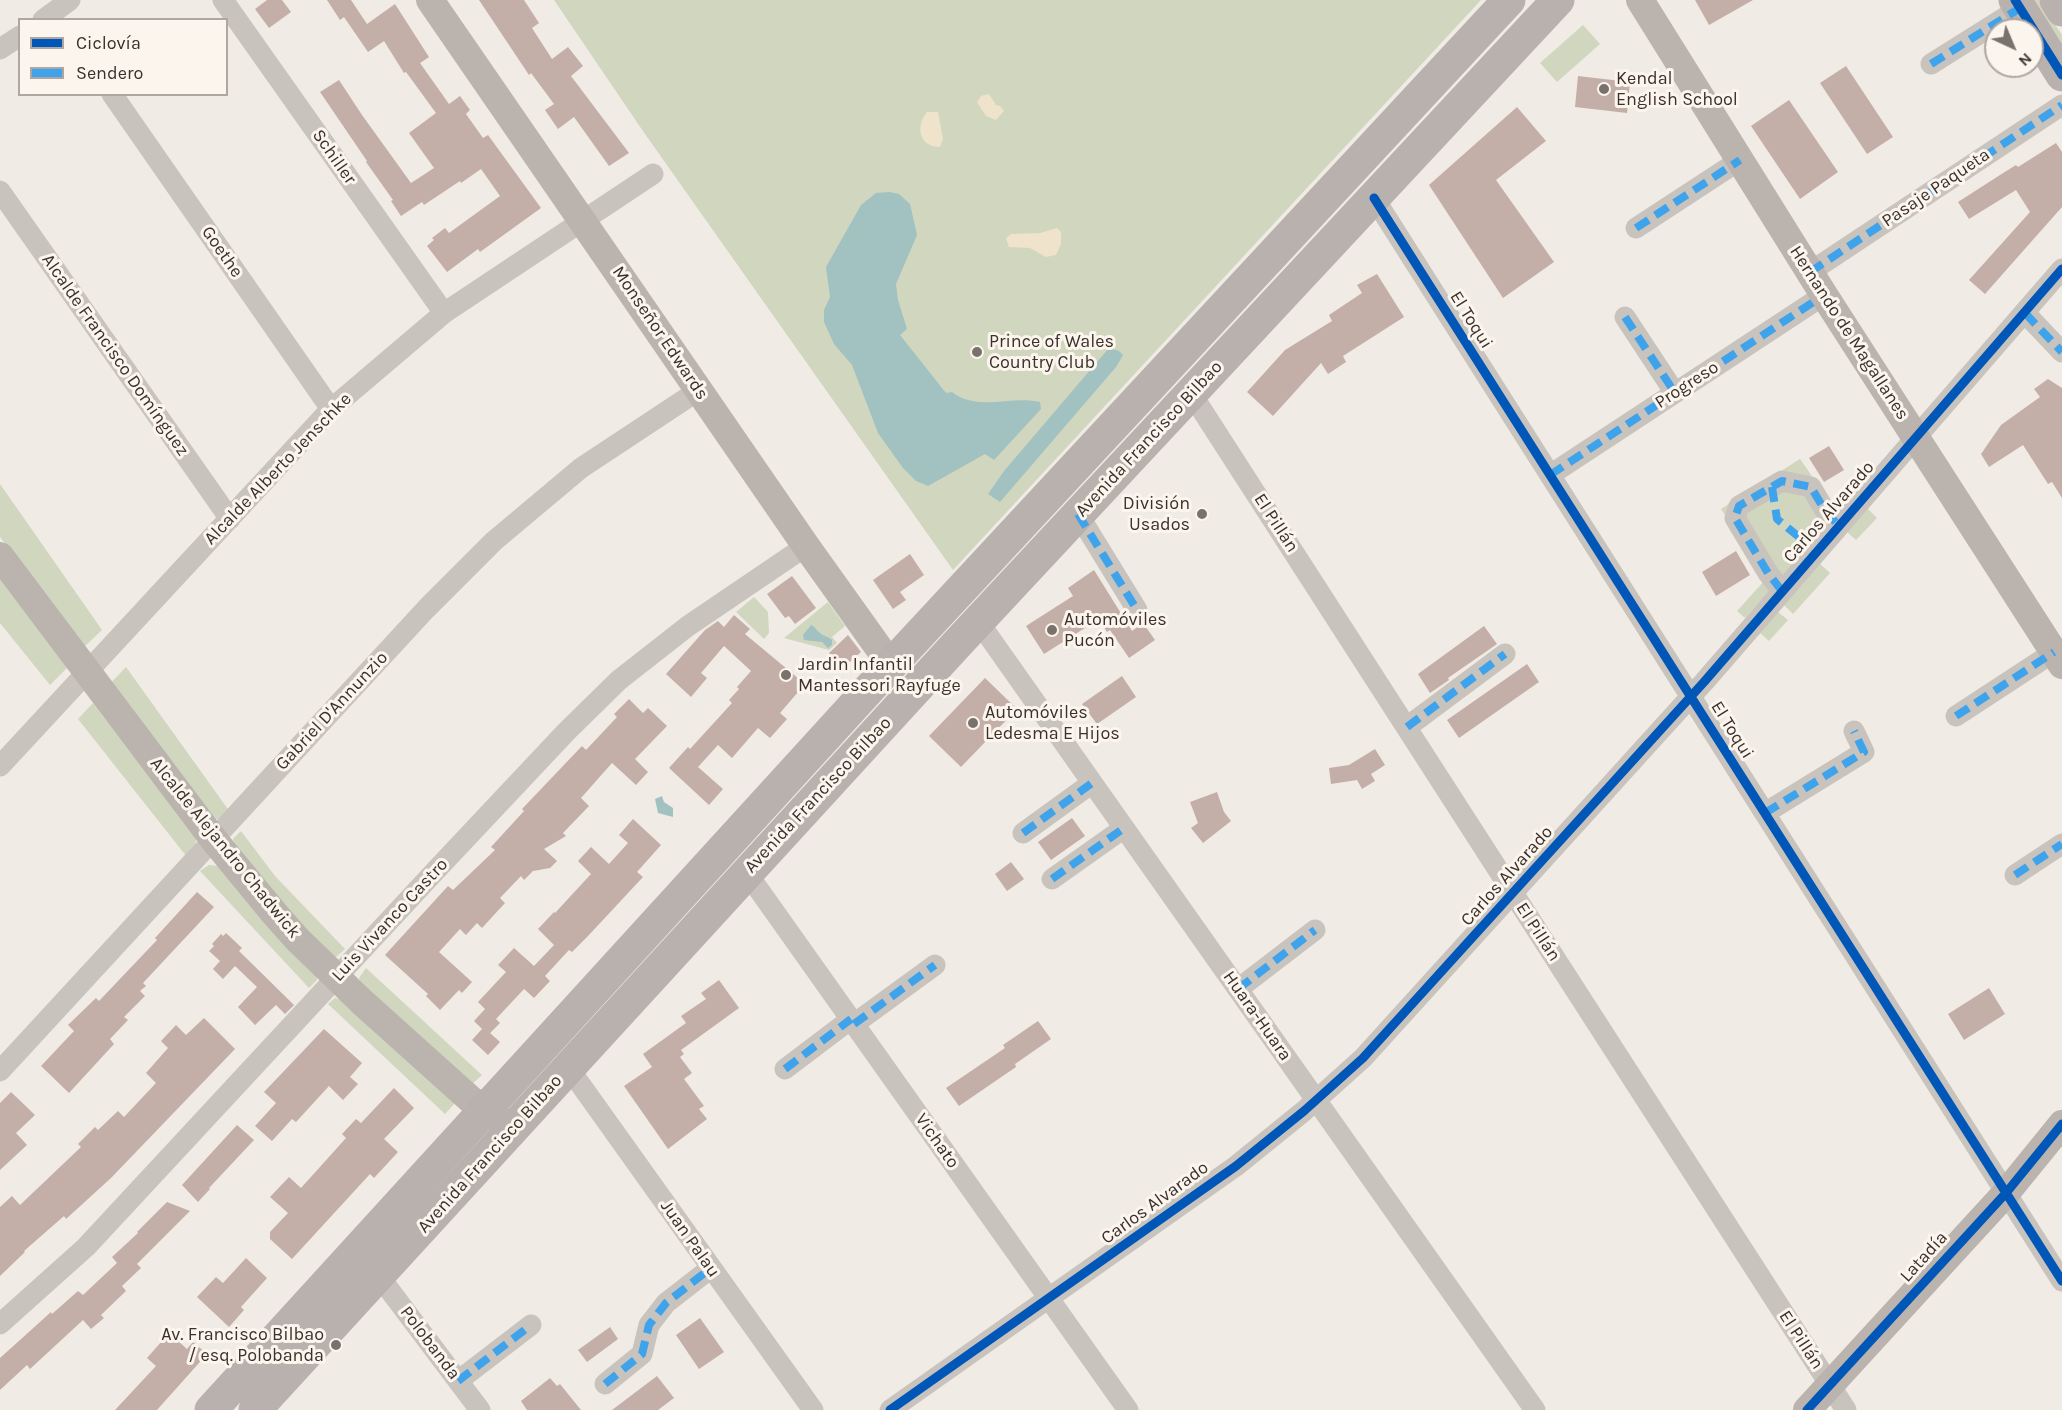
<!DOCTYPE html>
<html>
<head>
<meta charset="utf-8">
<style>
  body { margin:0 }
  #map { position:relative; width:2062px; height:1410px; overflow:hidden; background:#f0ebe5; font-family:Karla,sans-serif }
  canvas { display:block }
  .legend { position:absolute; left:18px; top:18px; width:210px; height:78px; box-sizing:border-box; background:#fbf5ee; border:2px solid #aea6a0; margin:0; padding:8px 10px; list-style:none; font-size:18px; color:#3b302b }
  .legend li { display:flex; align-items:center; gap:12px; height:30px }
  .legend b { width:30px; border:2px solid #aea6a0 }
  .north { position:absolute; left:1984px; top:18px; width:60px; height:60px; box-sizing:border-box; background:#fbf5ee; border:2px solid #aea6a0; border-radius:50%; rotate:136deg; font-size:16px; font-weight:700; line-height:24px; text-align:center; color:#3b302b }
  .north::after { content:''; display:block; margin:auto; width:21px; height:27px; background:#7a716c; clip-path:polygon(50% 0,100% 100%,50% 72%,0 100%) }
</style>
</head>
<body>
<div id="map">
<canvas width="2062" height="1410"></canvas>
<ul class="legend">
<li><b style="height:8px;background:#0057b8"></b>Ciclovía</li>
<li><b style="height:8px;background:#3fa3eb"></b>Sendero</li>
</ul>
<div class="north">N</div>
</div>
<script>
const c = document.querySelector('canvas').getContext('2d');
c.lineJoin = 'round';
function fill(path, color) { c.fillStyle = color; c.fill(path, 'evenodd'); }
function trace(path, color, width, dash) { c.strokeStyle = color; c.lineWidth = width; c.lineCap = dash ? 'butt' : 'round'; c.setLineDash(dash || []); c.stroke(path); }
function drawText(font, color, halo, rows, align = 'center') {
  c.font = font + ' Karla,sans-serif'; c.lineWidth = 6; c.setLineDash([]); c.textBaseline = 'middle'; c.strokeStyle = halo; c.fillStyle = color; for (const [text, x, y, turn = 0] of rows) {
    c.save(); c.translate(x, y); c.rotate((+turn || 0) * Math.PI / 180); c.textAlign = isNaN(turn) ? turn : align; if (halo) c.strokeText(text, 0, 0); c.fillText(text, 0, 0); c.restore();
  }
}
fill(new Path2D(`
  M554,0H1481L953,570L645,134Z
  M2025,0H2039L2062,35V58Z
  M1583,25L1600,44L1557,82L1540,63Z
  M1800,459L1839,515L1774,587L1721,509Z
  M0,484L102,630L83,648L0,537Z
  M1868,509L1877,518L1856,540L1847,532Z
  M1820,564L1830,573L1793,614L1784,605Z
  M0,573L68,667L50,685L0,623Z
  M1765,580L1773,588L1745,618L1737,611Z
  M754,597L768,612L769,633L764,639L736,612Z
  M828,602L845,626L832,637L837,643L829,650L784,638Z
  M1778,612L1788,620L1769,641L1760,633Z
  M126,667L230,812L220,819H208L106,688Z
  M93,703L197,838L194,847L187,857L78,719Z
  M241,831L275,876L345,949L334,959L323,951L235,848L233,839Z
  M209,865L218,866L317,975V980L309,988L200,871Z
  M366,968L482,1075L470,1086L361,984L359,978Z
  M335,998L347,1001L456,1102L445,1114L328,1004Z`), '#d1d6bf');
fill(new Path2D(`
  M989,94L996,105L1000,106L1004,111L996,120L986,116L977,102L981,96Z
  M927,112H938L943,139L940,147C919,147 915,126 927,112Z
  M1057,228L1061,232V244L1056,255L1046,257L1030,248L1009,247L1006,238L1011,234L1040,233Z`), '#efe3cc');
fill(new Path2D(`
  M890,192L899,194L910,204L917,235L896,284L898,300L907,329L900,335L946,393L952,392C977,412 1011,395 1040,402L1041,409L994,460L985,454L928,486L916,481L903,468L878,433L852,365L834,344L824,322V310L830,297L826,267L861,205L876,193Z
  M1109,348L1119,351L1123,355L1116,367L1000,502L988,494L1004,471Z
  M811,625C816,627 815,629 819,632C822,636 828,636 832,640V645L828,648L822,642L804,640L803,635Z
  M662,796L664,802L673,808V817L658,813L655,799Z`), '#a1c2c1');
fill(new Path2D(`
  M267,0H282L291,12L269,28L255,9Z
  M327,0H351L367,24L395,4L429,57L420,63L449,104L460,96L470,110L466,114L483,138L488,135L541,208L480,252L478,249L447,272L427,246L434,240L432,238L445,228L449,233L500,196L481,169L461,183L460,181L424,205L422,202L401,216L391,201L393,200L366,162L367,161L320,92L339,80L362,115L411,183L434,168L409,133L436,113L406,72L404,73L384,41L368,52L344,17L340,20Z
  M479,0H524L539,23L532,28L552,59L568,47L583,66L571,76L629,153L609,166L574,117L558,129L545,110L554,104L531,73L529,75Z
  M1695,0H1753L1709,25Z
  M1846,66L1893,137L1867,154L1820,83Z
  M1578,76L1630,82L1627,113L1575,107Z
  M1789,100L1838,172L1800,199L1751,126Z
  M1517,107L1546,141L1496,180L1554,262L1503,298L1429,185Z
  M2056,143L2062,152V207L1985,294L1969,280L2030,212L2016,190L1969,219L1958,202L2000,175L2016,165L2018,167Z
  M1377,274L1404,317L1343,356L1346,362L1328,374L1321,363L1273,416L1247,392L1285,350L1332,321L1329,315L1362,293L1357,285Z
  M2048,379L2062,388V498L2052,482L2048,484L2023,445L1989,467L1981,454L2001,425L2040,397L2034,389Z
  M1829,446L1844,470L1824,482L1809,458Z
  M1736,551L1750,575L1716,596L1702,572Z
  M910,554L924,575L900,592L906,600L893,609L873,580Z
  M1094,570L1132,631L1143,623L1155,640L1129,658L1110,630L1107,632L1099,619L1044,654L1026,626L1073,596L1068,588Z
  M792,576L816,608L795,624L789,616L785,618L767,594Z
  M734,615L750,629L745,634L805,684L780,713L787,719L770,738L758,728L732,758L718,745L698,767L723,789L709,805L669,768L688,747L690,749L732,703L729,700L739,689L737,687L751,671L724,646L701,673L707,678L691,697L666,674L705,630L718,621L724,627Z
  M1484,626L1497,644L1448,678L1449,680L1430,693L1418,674Z
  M848,635L861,652L842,669L829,653Z
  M1527,664L1539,682L1459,738L1447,720Z
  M1122,676L1136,697L1097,724L1082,704Z
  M985,678L1017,709L961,767L929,736Z
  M629,699L643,713L648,708L667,726L635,759L648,772L636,785L612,763L581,798L589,806L563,833L566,836L544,849L557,861L550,868L533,871L524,880L521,876L500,898L505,903L482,928L477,923L466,935L460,929L439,952L472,982L462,993L459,990L440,1010L426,996L428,994L385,955L448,886L453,890L495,850L491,847L524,811L522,809L582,746L586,750L617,717L614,714Z
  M1375,749L1385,765L1371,774L1375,781L1362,789L1357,780L1331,784L1329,768L1349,765Z
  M1217,792L1224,812L1231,821L1203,843L1191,828L1198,823L1190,802Z
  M1072,818L1085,836L1051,860L1038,842Z
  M633,819L661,845L637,872L643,877L588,936L572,952L569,950L545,976L550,981L534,998L524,989L496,1019L500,1023L490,1033L500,1042L488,1055L472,1040L482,1029L474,1021L485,1009L478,1002L506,972L498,965L514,948L534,966L554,945L538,929L554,912L555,913L591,874L578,861L591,847L609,864L628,843L619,835Z
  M1011,862L1024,879L1007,891L995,874Z
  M197,892L214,907L143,983L146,986L140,991L145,996L124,1017L128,1020L110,1039L114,1044L69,1093L41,1066L74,1031L68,1025L96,998L99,1001L157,940L155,938Z
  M226,933L242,948L239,951L294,1005L285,1014L276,1005L255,1025L238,1007L257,987L235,966L223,979L213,969L220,961L209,951L214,946L212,944L221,934L223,936Z
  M719,980L739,1008L681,1050L684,1054L680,1057L692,1073L684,1079L704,1106L699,1109L707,1119L668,1149L624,1086L652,1067L643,1054L686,1023L681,1016L706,999L701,993Z
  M1989,988L2005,1014L1964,1040L1948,1014Z
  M204,1018L235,1049L111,1178L66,1219L64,1216L24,1251L25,1252L0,1276V1207L12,1196L20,1205L81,1147L78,1144L95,1127L98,1130L118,1111L124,1117L156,1083L146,1073L168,1048L161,1041L176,1025L186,1035Z
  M1038,1021L1051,1039L1015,1064L1016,1067L959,1106L946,1088L1005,1048L1003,1045Z
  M324,1029L362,1063L350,1077L358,1084L343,1100L329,1086L296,1122L292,1119L272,1141L255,1126L276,1103L264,1092Z
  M394,1088L414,1108L384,1139L398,1152L374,1178L370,1174L292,1259L270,1239V1232L288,1213L270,1197L289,1177L301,1188L346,1138L342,1134L356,1119L361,1123Z
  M11,1092L35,1115L16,1133L27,1145L0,1170V1103Z
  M237,1125L254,1140L209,1188L210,1189L198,1202L182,1185Z
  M167,1202L190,1211L137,1264L141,1268L122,1286L126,1291L101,1315L104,1318L91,1329L83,1320L30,1369L27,1365L0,1390V1358L51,1312L52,1314L78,1291L83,1295L117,1263L112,1257L138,1233L137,1232Z
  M246,1258L267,1278L241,1307L244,1310L229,1327L197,1297L216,1277L223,1283Z
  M700,1318L724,1352L699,1369L676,1335Z
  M610,1327L618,1339L587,1362L578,1350Z
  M169,1333L187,1349L193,1342L207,1354L157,1410H115L156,1366L147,1358Z
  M657,1376L674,1398L658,1410H612Z
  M550,1378L557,1386L560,1384L581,1410H527L521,1401Z`), '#c3afa7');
trace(new Path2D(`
  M223,0L444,313
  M43,20L70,0
  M0,49L20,36
  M1931,64L2020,8
  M112,94L331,409
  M0,191L230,519
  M1374,198L2062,1281
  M1636,228L1740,160
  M1810,272L2062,105
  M2025,313L2062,352
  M1625,317L1675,393
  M1191,393L1846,1410
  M1550,475L1824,295
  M1078,514L1137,610
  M1782,591L1768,573L1735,518L1739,506L1782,481L1811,487L1824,509L1839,526
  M978,621L1535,1410
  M1956,716L2054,652
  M1407,727L1505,654
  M0,766L331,409L444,313L653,174
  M1765,813L1864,752L1854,731
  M1023,833L1092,783
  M747,873L1128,1410
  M2015,875L2062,844
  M1052,879L1124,828
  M1238,989L1315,930
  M854,1024L935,965
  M568,1067L813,1410
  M785,1069L851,1019
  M0,1071L426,609L494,541L581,468L699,390
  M379,1276L480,1410
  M0,1324L86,1247L438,868L566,732L619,680L688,626L806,546
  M458,1381L531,1325
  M605,1384L642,1354L649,1325L666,1303L711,1268
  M890,1410L1236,1166L1304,1111L1363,1058L1704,682L2062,269`), '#c9c3be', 21);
trace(new Path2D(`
  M430,0L806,546L891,665
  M1640,0L1824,295L2062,665
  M0,556L214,840L274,913L297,939L362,1002L470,1099L513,1129
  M1807,1410L2006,1193L2062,1124`), '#bab3ae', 28);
trace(new Path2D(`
  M2015,0L2062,75
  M2056,0L2062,10
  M211,1410L891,665L1509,0
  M255,1410L957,644L1558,0`), '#b8b1ad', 33);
trace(new Path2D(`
  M1931,64L2020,8
  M1636,228L1740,160
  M1810,272L2062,105
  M2025,313L2062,352
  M1625,317L1675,393
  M1550,475L1824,295
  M1772,487L1777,519L1799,537
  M1078,514L1137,610
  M1782,591L1768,573L1735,518L1739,506L1782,481L1811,487L1824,509L1839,526
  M1956,716L2054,652
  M1407,727L1505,654
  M1765,813L1864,752L1854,731
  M1023,833L1092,783
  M2015,875L2062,844
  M1052,879L1124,828
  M1238,989L1315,930
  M854,1024L935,965
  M785,1069L851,1019
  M458,1381L531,1325
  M605,1384L642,1354L649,1325L666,1303L711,1268`), '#3fa3eb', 8, [15, 8]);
trace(new Path2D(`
  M2015,0L2062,75
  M1374,198L2062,1281
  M890,1410L1236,1166L1304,1111L1363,1058L1704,682L2062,269
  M1807,1410L2006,1193L2062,1124`), '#0057b8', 9);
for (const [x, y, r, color] of [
  [1604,89,6,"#7a716c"],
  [977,352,6,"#7a716c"],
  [1202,514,6,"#7a716c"],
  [1052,630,6,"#7a716c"],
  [786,675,6,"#7a716c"],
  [973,723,6,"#7a716c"],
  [336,1345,6,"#7a716c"]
]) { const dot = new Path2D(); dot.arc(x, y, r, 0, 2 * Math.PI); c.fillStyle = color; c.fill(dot); trace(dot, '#fbf5ee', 2); }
drawText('18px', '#3b302b', '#fbf5ee', [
  ["Kendal",1616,79],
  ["English School",1616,100],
  ["Prince of Wales",989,342],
  ["Country Club",989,363],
  ["División",1190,504,"right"],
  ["Usados",1190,525,"right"],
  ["Automóviles",1064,620],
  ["Pucón",1064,641],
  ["Jardin Infantil",798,665],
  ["Mantessori Rayfuge",798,686],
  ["Automóviles",985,713],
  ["Ledesma E Hijos",985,734],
  ["Av. Francisco Bilbao",324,1335,"right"],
  ["/ esq. Polobanda",324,1356,"right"]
], 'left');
drawText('18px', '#3b302b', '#fbf5ee', [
  ["Schiller",334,157,55],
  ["Pasaje Paqueta",1936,188,-34],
  ["Goethe",222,252,55],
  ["El Toqui",1471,320,58],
  ["Monseñor Edwards",660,333,56],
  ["Hernando de Magallanes",1849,333,57],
  ["Alcalde Francisco Domínguez",115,355,55],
  ["Progreso",1687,385,-33],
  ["Avenida Francisco Bilbao",1149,439,-47],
  ["Alcalde Alberto Jenschke",278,469,-46],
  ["Carlos Alvarado",1829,512,-49],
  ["El Pillán",1276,523,57],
  ["Gabriel D'Annunzio",332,711,-47],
  ["El Toqui",1732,730,58],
  ["Avenida Francisco Bilbao",818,795,-47],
  ["Alcalde Alejandro Chadwick",225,848,51],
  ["Carlos Alvarado",1507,876,-48],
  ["Luis Vivanco Castro",390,920,-47],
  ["El Pillán",1538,932,57],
  ["Huara-Huara",1257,1016,55],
  ["Vichato",937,1141,55],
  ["Avenida Francisco Bilbao",490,1154,-48],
  ["Carlos Alvarado",1155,1203,-36],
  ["Juan Palau",690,1239,55],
  ["Latadía",1924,1257,-48],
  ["El Pillán",1801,1340,57],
  ["Polobanda",430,1343,53]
]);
</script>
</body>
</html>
